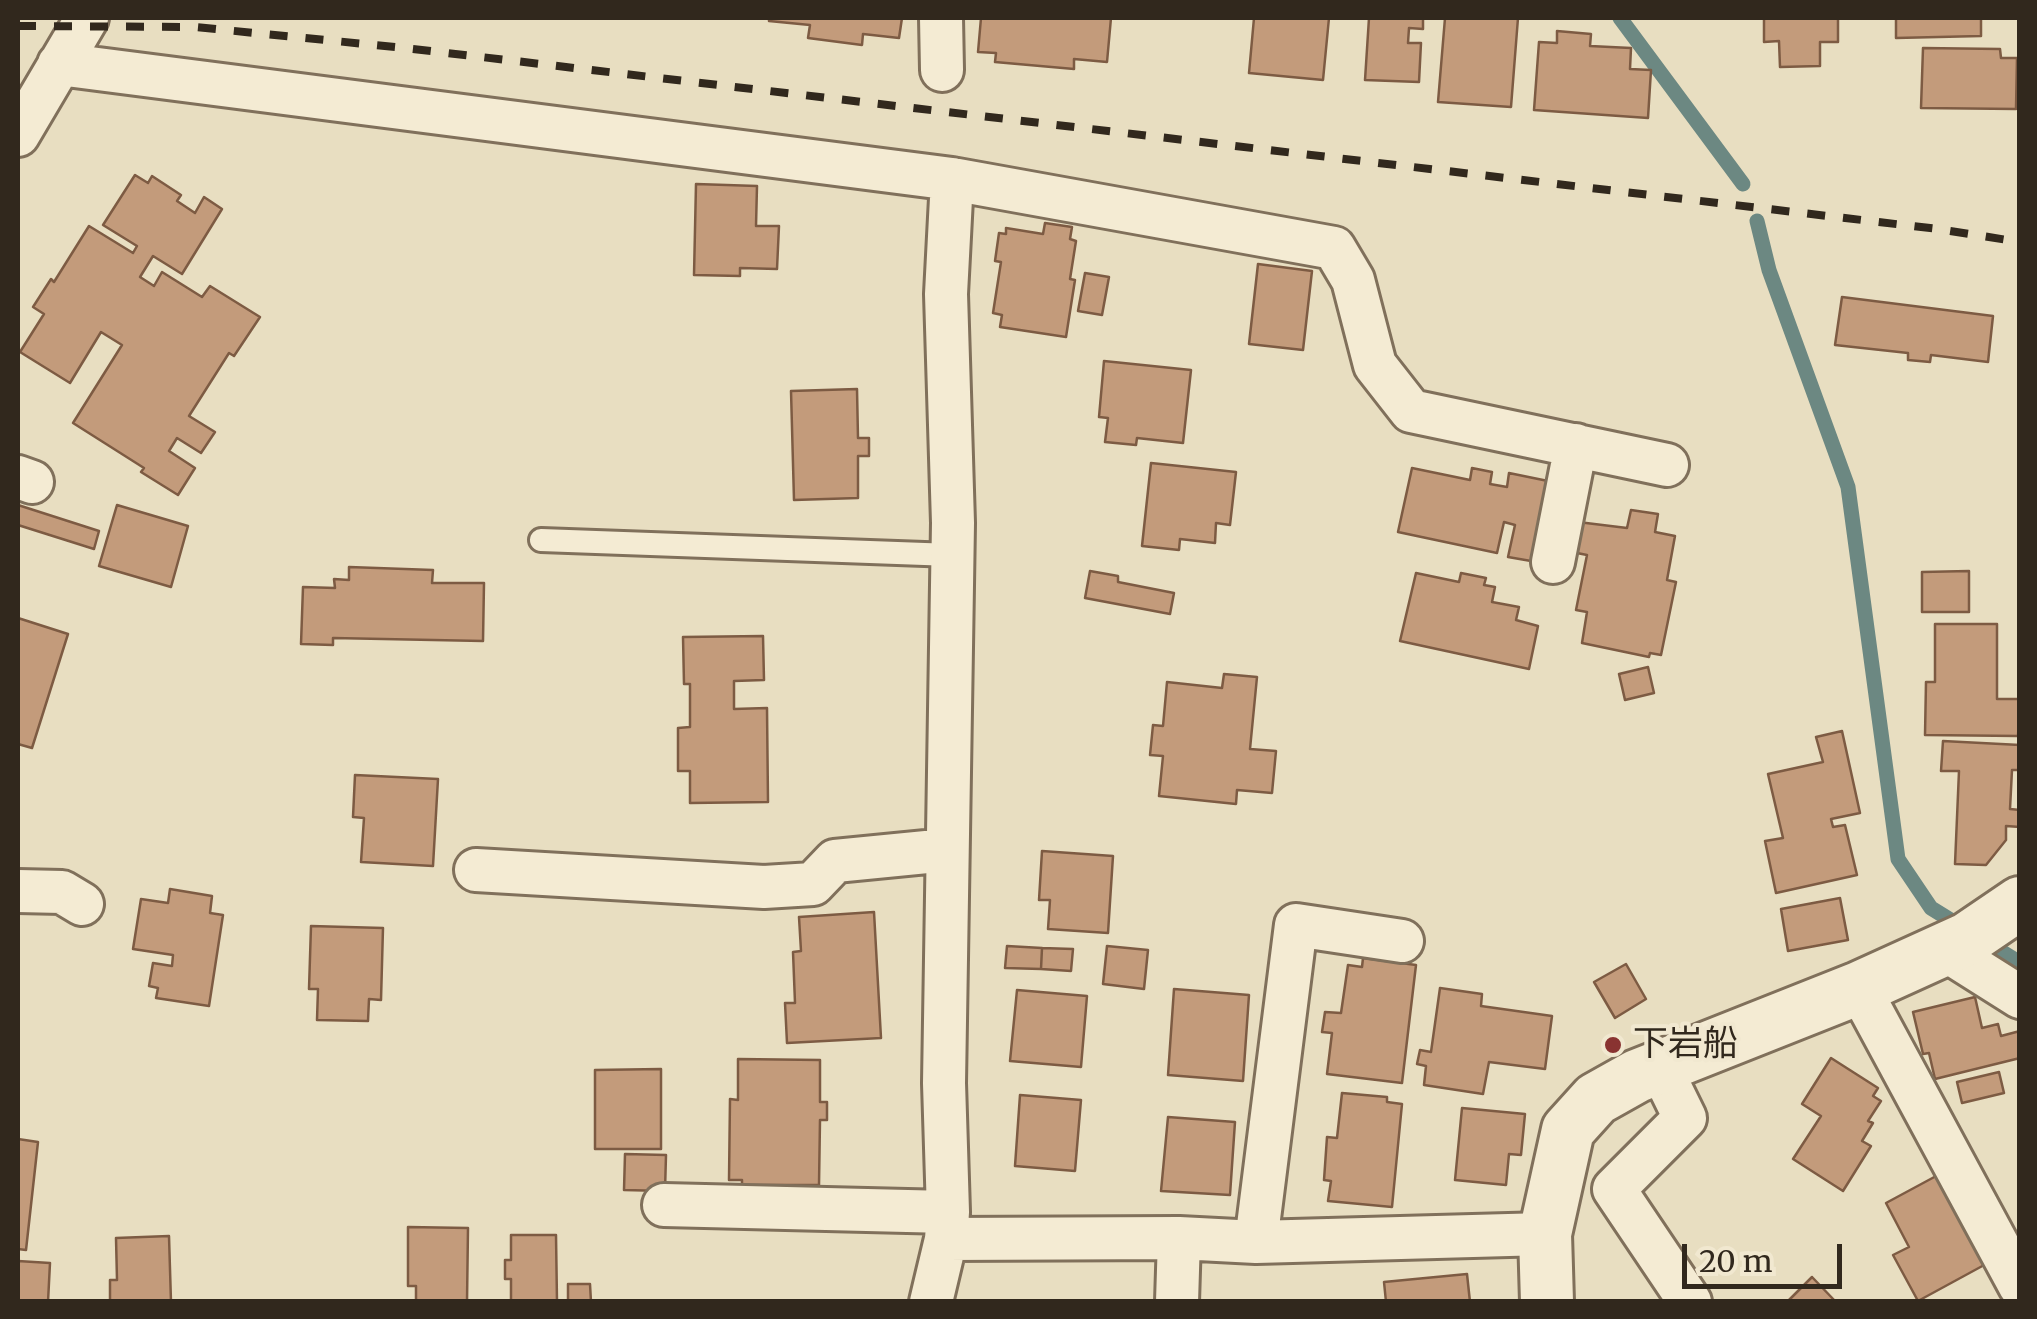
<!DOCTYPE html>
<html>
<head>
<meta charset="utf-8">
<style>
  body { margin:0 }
  #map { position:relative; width:2037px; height:1319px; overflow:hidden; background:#e8dec1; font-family:Merriweather,serif }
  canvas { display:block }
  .frame { position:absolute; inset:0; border:20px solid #31281d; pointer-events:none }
  .scale { position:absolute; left:1682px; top:1244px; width:160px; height:45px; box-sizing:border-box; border:5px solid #31281d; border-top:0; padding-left:12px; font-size:30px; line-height:35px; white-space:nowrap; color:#31281d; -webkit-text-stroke:8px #f1e8d0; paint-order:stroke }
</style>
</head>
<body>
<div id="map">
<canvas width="2037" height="1319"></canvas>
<div class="frame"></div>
<div class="scale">20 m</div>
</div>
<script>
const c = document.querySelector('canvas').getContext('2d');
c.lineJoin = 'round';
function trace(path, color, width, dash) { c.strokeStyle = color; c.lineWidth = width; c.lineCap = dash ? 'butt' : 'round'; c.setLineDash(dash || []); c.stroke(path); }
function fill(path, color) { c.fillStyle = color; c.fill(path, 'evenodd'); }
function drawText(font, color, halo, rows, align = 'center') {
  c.font = font + ' Merriweather,"Noto Sans JP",serif'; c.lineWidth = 8; c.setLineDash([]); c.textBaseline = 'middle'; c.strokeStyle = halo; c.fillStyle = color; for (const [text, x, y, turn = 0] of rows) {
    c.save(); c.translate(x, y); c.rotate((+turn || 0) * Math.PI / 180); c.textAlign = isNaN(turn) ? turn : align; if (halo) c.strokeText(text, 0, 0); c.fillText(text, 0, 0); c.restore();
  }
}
trace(new Path2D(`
  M1620,18L1743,184
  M1757,221L1769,270L1848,487L1898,859L1931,908L2020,963`), '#6c8882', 15);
const building = new Path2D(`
  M769,18H902L899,38L863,34L862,45L808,38L810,25L769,21Z
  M981,18H1111L1107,62L1074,59V69L995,62L996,53L978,52Z
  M1254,18H1329L1323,80L1249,73Z
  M1369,18H1423V29L1409,28L1408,43H1421L1419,82L1365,80Z
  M1445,18H1518L1511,107L1438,102Z
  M1764,18H1838V42H1820V66L1780,67L1779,41L1764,42Z
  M1896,18H1981V36L1896,38Z
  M1557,31L1591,34L1590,46L1631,48L1630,69L1651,70L1648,118L1534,110L1539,42L1557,43Z
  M1923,48L2000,49L2001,58H2017L2016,109L1921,108Z
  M135,175L148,183L152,176L181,195L177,201L195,213L204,197L222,209L182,274L153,256L140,277L154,286L162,272L202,297L210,286L260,317L234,356L229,353L189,416L215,432L201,453L177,438L169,451L195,468L178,495L141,472L144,468L73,423L122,345L101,332L70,383L20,352L44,314L33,307L51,279L54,282L89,226L133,253L137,246L103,225Z
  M696,184L757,186L756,226H779L777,269L740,268V276L694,275Z
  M1045,223L1072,227L1070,239L1076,241L1070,279L1075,280L1066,337L1000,327L1002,315L993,313L1001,262L995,261L999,233L1006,234V228L1043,234Z
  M1258,264L1312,271L1303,350L1249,344Z
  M1085,273L1109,277L1102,315L1078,311Z
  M1842,297L1993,316L1988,362L1931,355L1930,362L1908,360V353L1835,345Z
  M1104,361L1191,370L1183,443L1137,438L1136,445L1105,442L1108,418L1099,417Z
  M857,389L858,438H869V456H858V498L794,500L791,391Z
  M1151,463L1236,472L1230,525L1216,523L1215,543L1180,539L1179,550L1142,546Z
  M1412,468L1470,480L1472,468L1492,472L1490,484L1507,487L1509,473L1548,481L1531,561L1508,557L1515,525L1504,522L1497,553L1398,532Z
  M18,505L99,531L94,549L18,525Z
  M117,505L188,526L171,587L99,566Z
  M1631,510L1658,514L1655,532L1675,536L1667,580L1676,582L1661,655L1650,653L1649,657L1582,643L1587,612L1576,610L1587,555L1572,552L1578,522L1627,528Z
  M349,567L433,570L432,583H484L483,641L333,638V645L301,644L303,587L335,588L334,579L349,580Z
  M1090,571L1118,576V582L1174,593L1170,614L1085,598Z
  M1969,571V612H1922V572Z
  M1416,573L1459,582L1461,573L1486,578L1484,585L1495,587L1492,602L1519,607L1516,620L1538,626L1529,669L1400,641Z
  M18,618L68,634L32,748L18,744Z
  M1935,624H1997V699H2020L2018,736L1925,735L1926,682H1935Z
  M763,636L764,680L734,681V709L767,708L768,802L690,803V771H678V728L690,727V684H684L683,637Z
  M1648,667L1654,693L1625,700L1619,674Z
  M1224,674L1257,677L1250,749L1276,751L1272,793L1237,790L1236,804L1159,796L1163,756L1150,755L1153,725L1163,726L1167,682L1222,688Z
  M1842,731L1860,813L1831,819L1833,827L1845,825L1857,875L1776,893L1765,841L1783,838L1768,774L1823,762L1816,737Z
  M1943,741L2020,745V770H2012L2010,809L2020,810V827L2006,826V840L1986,865L1955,864L1959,771H1941Z
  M355,775L438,779L433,866L361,862L364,818L353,817Z
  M1042,851L1113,856L1108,933L1048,929L1050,900H1039Z
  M170,889L212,896L210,913L223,915L209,1006L156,998L158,988L149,986L153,963L172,966L173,955L133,949L141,899L168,903Z
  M1840,898L1848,940L1788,951L1781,909Z
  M874,912L881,1038L787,1043L785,1003H795L793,952L801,951L799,917Z
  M311,926L383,928L381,1000L369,999L368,1021L317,1020L318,989H309Z
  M1007,946L1042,948L1041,969L1005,968Z
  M1107,946L1148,950L1144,989L1103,984Z
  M1042,948L1073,949L1071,971L1041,969Z
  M1363,958L1416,965L1402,1083L1327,1074L1332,1033L1322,1032L1325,1012L1341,1013L1348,965L1362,967Z
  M1626,964L1646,999L1615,1018L1594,982Z
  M1440,988L1482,994L1481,1006L1552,1016L1545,1069L1489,1062L1483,1094L1424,1085L1426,1066L1417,1064L1420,1050L1431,1052Z
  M1174,989L1249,995L1243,1081L1168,1075Z
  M1017,990L1087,996L1081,1067L1010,1061Z
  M1975,997L1982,1028L1998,1024L2001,1036L2020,1031V1058L1935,1079L1929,1053L1923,1054L1913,1012Z
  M1831,1058L1878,1088L1873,1096L1881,1101L1868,1121L1873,1123L1862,1141L1871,1146L1843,1191L1793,1159L1821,1116L1802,1104Z
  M738,1059L820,1060V1102H827V1120H820L819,1185H742V1180H729L730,1099L738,1100Z
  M661,1069V1149H595V1070Z
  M1999,1072L2004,1093L1962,1103L1957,1082Z
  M1342,1093L1387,1097V1102L1402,1104L1392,1207L1328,1201L1331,1181L1324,1180L1327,1137L1337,1138Z
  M1020,1095L1081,1100L1075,1171L1015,1166Z
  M1462,1108L1525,1114L1521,1155L1509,1154L1506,1185L1455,1180Z
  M1168,1117L1235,1122L1230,1195L1161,1191Z
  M18,1139L38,1142L26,1250L18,1249Z
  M625,1154L666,1155L665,1191L624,1190Z
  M1938,1175L1986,1264L1918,1301L1893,1255L1909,1247L1886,1203Z
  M408,1227L468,1228L467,1302H416V1286H408Z
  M511,1235H556L557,1302H511V1279H505V1260H511Z
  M169,1236L171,1302H110V1280H117L116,1238Z
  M18,1261L50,1263L48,1302H18Z
  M1467,1274L1470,1302H1386L1384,1282Z
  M1812,1277L1836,1302H1787Z
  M568,1284H590L591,1302H568Z`);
fill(building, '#c39b7b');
trace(building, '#7d5b43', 2.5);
const service = new Path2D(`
  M541,540L952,555`);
const minor = new Path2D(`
  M941,18L942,70
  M59,64L952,179L1334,248L1353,280L1375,365L1411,411L1667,465
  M18,135L87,18
  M18,477L32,482
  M1553,562L1576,445
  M476,870L764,887L813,884L835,861L947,850
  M18,891L62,892L82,904
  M1944,949L2020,997
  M1859,988L2020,1286
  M1660,1067L1685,1118L1614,1189L1690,1302
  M664,1205L948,1212
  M946,1239L1179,1238L1256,1242L1545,1234
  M1256,1242L1296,925L1402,941
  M931,1302L946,1239L948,1212L944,1083L953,523L946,294L952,179
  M1177,1302L1179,1238`);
const tertiary = new Path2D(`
  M1547,1302L1545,1234L1568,1130L1596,1099L1637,1076L1859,988L1967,939L2020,903`);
trace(service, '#80705b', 28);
trace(minor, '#80705b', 48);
trace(tertiary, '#80705b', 58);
trace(service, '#f4ebd3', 22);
trace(minor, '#f4ebd3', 42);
trace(tertiary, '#f4ebd3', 52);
trace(new Path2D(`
  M18,26L195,27L405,48L1938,229L2020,242`), '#31281d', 8, [18, 18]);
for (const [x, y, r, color] of [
  [1613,1045,10,"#893331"]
]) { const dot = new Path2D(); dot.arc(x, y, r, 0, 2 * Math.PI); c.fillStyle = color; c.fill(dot); trace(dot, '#f1e8d0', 4); }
drawText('35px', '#31281d', '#f1e8d0', [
  ["下岩船",1633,1045]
], 'left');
</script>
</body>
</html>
